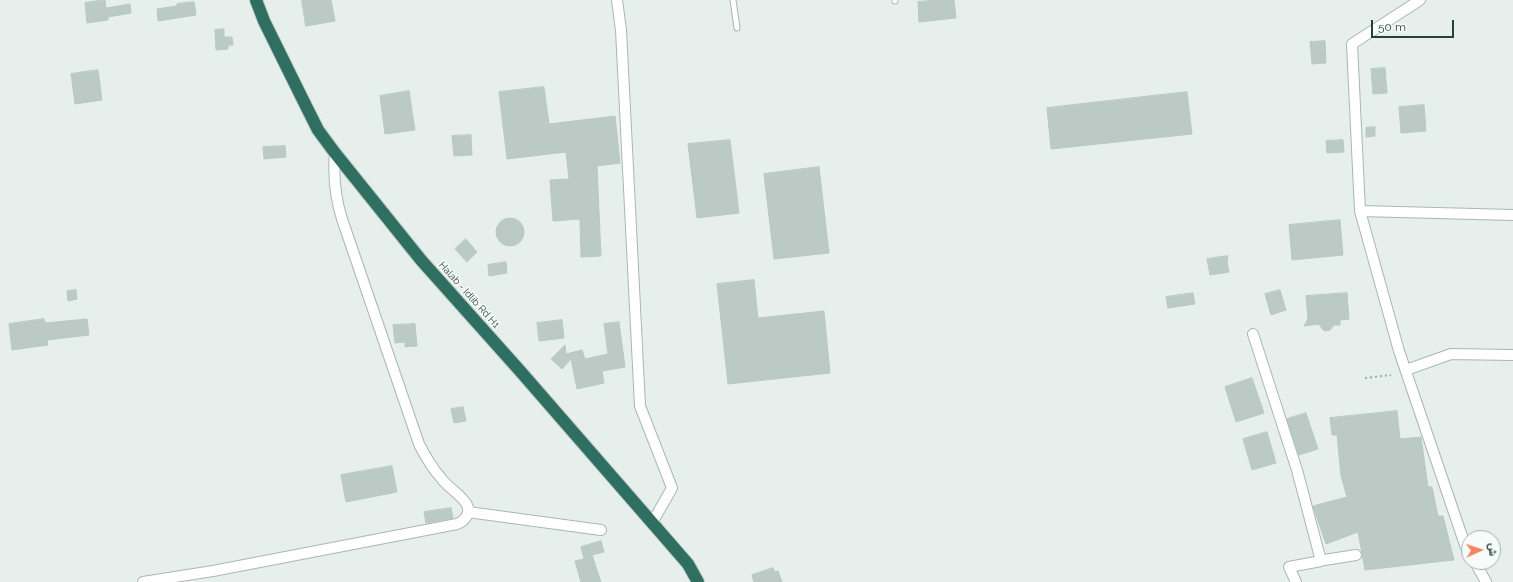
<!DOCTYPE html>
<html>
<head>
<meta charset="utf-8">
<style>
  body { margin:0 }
  #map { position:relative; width:1513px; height:582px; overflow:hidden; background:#e6efeb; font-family:Raleway,Vazirmatn,sans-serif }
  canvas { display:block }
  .north { position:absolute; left:1461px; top:530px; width:40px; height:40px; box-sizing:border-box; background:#f7fbf9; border:1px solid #a3b1ad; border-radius:50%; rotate:87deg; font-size:11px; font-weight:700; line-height:16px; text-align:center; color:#24423a }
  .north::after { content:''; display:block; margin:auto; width:14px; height:18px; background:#f4845f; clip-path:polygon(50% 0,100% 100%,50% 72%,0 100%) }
  .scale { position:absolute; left:1371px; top:20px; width:83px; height:18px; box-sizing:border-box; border:2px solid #24423a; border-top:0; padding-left:5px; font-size:12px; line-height:14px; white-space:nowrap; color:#24423a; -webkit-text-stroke:3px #f7fbf9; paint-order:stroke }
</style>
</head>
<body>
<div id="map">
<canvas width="1513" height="582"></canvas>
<div class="north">ش</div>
<div class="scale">50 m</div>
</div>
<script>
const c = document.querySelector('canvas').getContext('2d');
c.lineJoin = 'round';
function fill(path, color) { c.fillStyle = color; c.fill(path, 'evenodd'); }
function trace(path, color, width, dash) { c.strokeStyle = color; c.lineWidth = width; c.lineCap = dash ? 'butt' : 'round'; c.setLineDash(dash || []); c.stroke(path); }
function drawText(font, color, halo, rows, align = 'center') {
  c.font = font + ' Raleway,sans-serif'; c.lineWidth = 3; c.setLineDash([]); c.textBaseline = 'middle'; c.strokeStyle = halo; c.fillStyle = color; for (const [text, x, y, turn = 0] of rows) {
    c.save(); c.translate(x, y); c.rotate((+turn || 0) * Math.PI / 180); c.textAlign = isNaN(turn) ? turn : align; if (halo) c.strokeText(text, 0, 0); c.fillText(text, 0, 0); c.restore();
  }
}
const building = new Path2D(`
  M105,0L106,8L130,4L131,13L108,17V20L87,23L85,3Z
  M302,0H331L335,21L306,26Z
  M936,0H954L956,18L919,22L918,2Z
  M194,2L196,15L158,21L157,9L177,6V4Z
  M224,29V37H232L233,45H228V49L216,50L215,30Z
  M1325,41L1326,63L1312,64L1310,42Z
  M1385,68L1387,93L1373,94L1371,69Z
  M98,70L102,100L75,104L71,74Z
  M544,87L549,124L615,116L620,163L597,166L601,256L581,257L580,219L553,221L550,180L569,179L566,152L507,159L499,92Z
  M409,91L415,130L385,134L380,96Z
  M1187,92L1192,134L1051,149L1047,108Z
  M1424,105L1426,131L1401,133L1399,107Z
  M1375,127V136L1366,137V128Z
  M471,135L472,155L454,156L452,136Z
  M730,140L739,213L697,218L688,144Z
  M1343,140L1344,152L1327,153L1326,141Z
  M285,146L286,157L264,159L263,147Z
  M819,167L829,253L774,259L764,174Z
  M496 232a14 14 0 1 1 28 0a14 14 0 1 1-28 0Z
  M1340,220L1343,255L1292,260L1289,225Z
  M466,239L477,252L467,262L455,249Z
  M1228,256L1227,262L1229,272L1210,275L1207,259Z
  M506,262L507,273L489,276L488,265Z
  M754,280L758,318L824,311L830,373L728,384L717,284Z
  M76,290L77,299L68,301L67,291Z
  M1280,290L1286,310L1271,315L1265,294Z
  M1193,293L1195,304L1168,308L1166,297Z
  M1347,293L1349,319L1340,320V325H1334L1330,330L1326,331L1323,330L1319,324L1304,326L1308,319L1306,296Z
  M44,319L45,323L87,319L89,335L47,340L48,345L12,350L9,324Z
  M562,320L564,338L539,341L537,323Z
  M619,322L625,367L602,371L604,383L577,389L571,359L562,369L551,359L565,345L566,354L582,350L585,359L608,354L604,324Z
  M415,324L417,346L405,347V342L395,343L393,325Z
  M1252,378L1264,413L1236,422L1225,387Z
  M463,407L466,421L454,423L451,409Z
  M1397,411L1400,439L1421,437L1428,487H1432L1438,516H1443L1454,560L1365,570L1358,532L1326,544L1313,506L1347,497L1341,476L1337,435H1332L1330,418Z
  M1306,413L1318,449L1299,455L1287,419Z
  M1267,432L1276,463L1252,470L1243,439Z
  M392,466L397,492L346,502L341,475Z
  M451,508L453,518L426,523L424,512Z
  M601,541L604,552L592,555L601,582H581L575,561L584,559L581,547Z
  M773,568L775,572L778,571L782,582H754L752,575Z`);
fill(building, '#bbcac4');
trace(building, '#b8c9c2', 1);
const lane = new Path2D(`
  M733,0L737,28
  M895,0V1`);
const street = new Path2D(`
  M617,0L621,30L640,406L672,488L652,523
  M1420,0L1352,44L1360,211L1399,351L1465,545L1469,552
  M1360,211L1513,215
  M1253,334L1297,470L1321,561L1289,567L1296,582
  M1406,370L1451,354L1513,355
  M468,512L601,530
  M1318,561L1356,555
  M1475,562L1486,582
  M143,582L213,571L457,524C465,521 471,513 467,505C463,496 447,487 441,478C432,468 425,456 419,444L342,219C335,197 333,176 335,153`);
const highway = new Path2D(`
  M256,0L264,21L301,96L318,130L335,153L421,260L521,372L688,564L698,582`);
trace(lane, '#a8b8b2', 7);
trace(street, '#a8b8b2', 12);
trace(highway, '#c2cac8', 14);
trace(new Path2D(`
  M1365,378L1391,375`), '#86b3a5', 2, [2, 3]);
trace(lane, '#fff', 5);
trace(street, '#fff', 10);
trace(highway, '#2f6f62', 12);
drawText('10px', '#24423a', '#f7fbf9', [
  ["Halab - Idlib Rd H1",469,295,48]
]);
</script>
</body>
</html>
